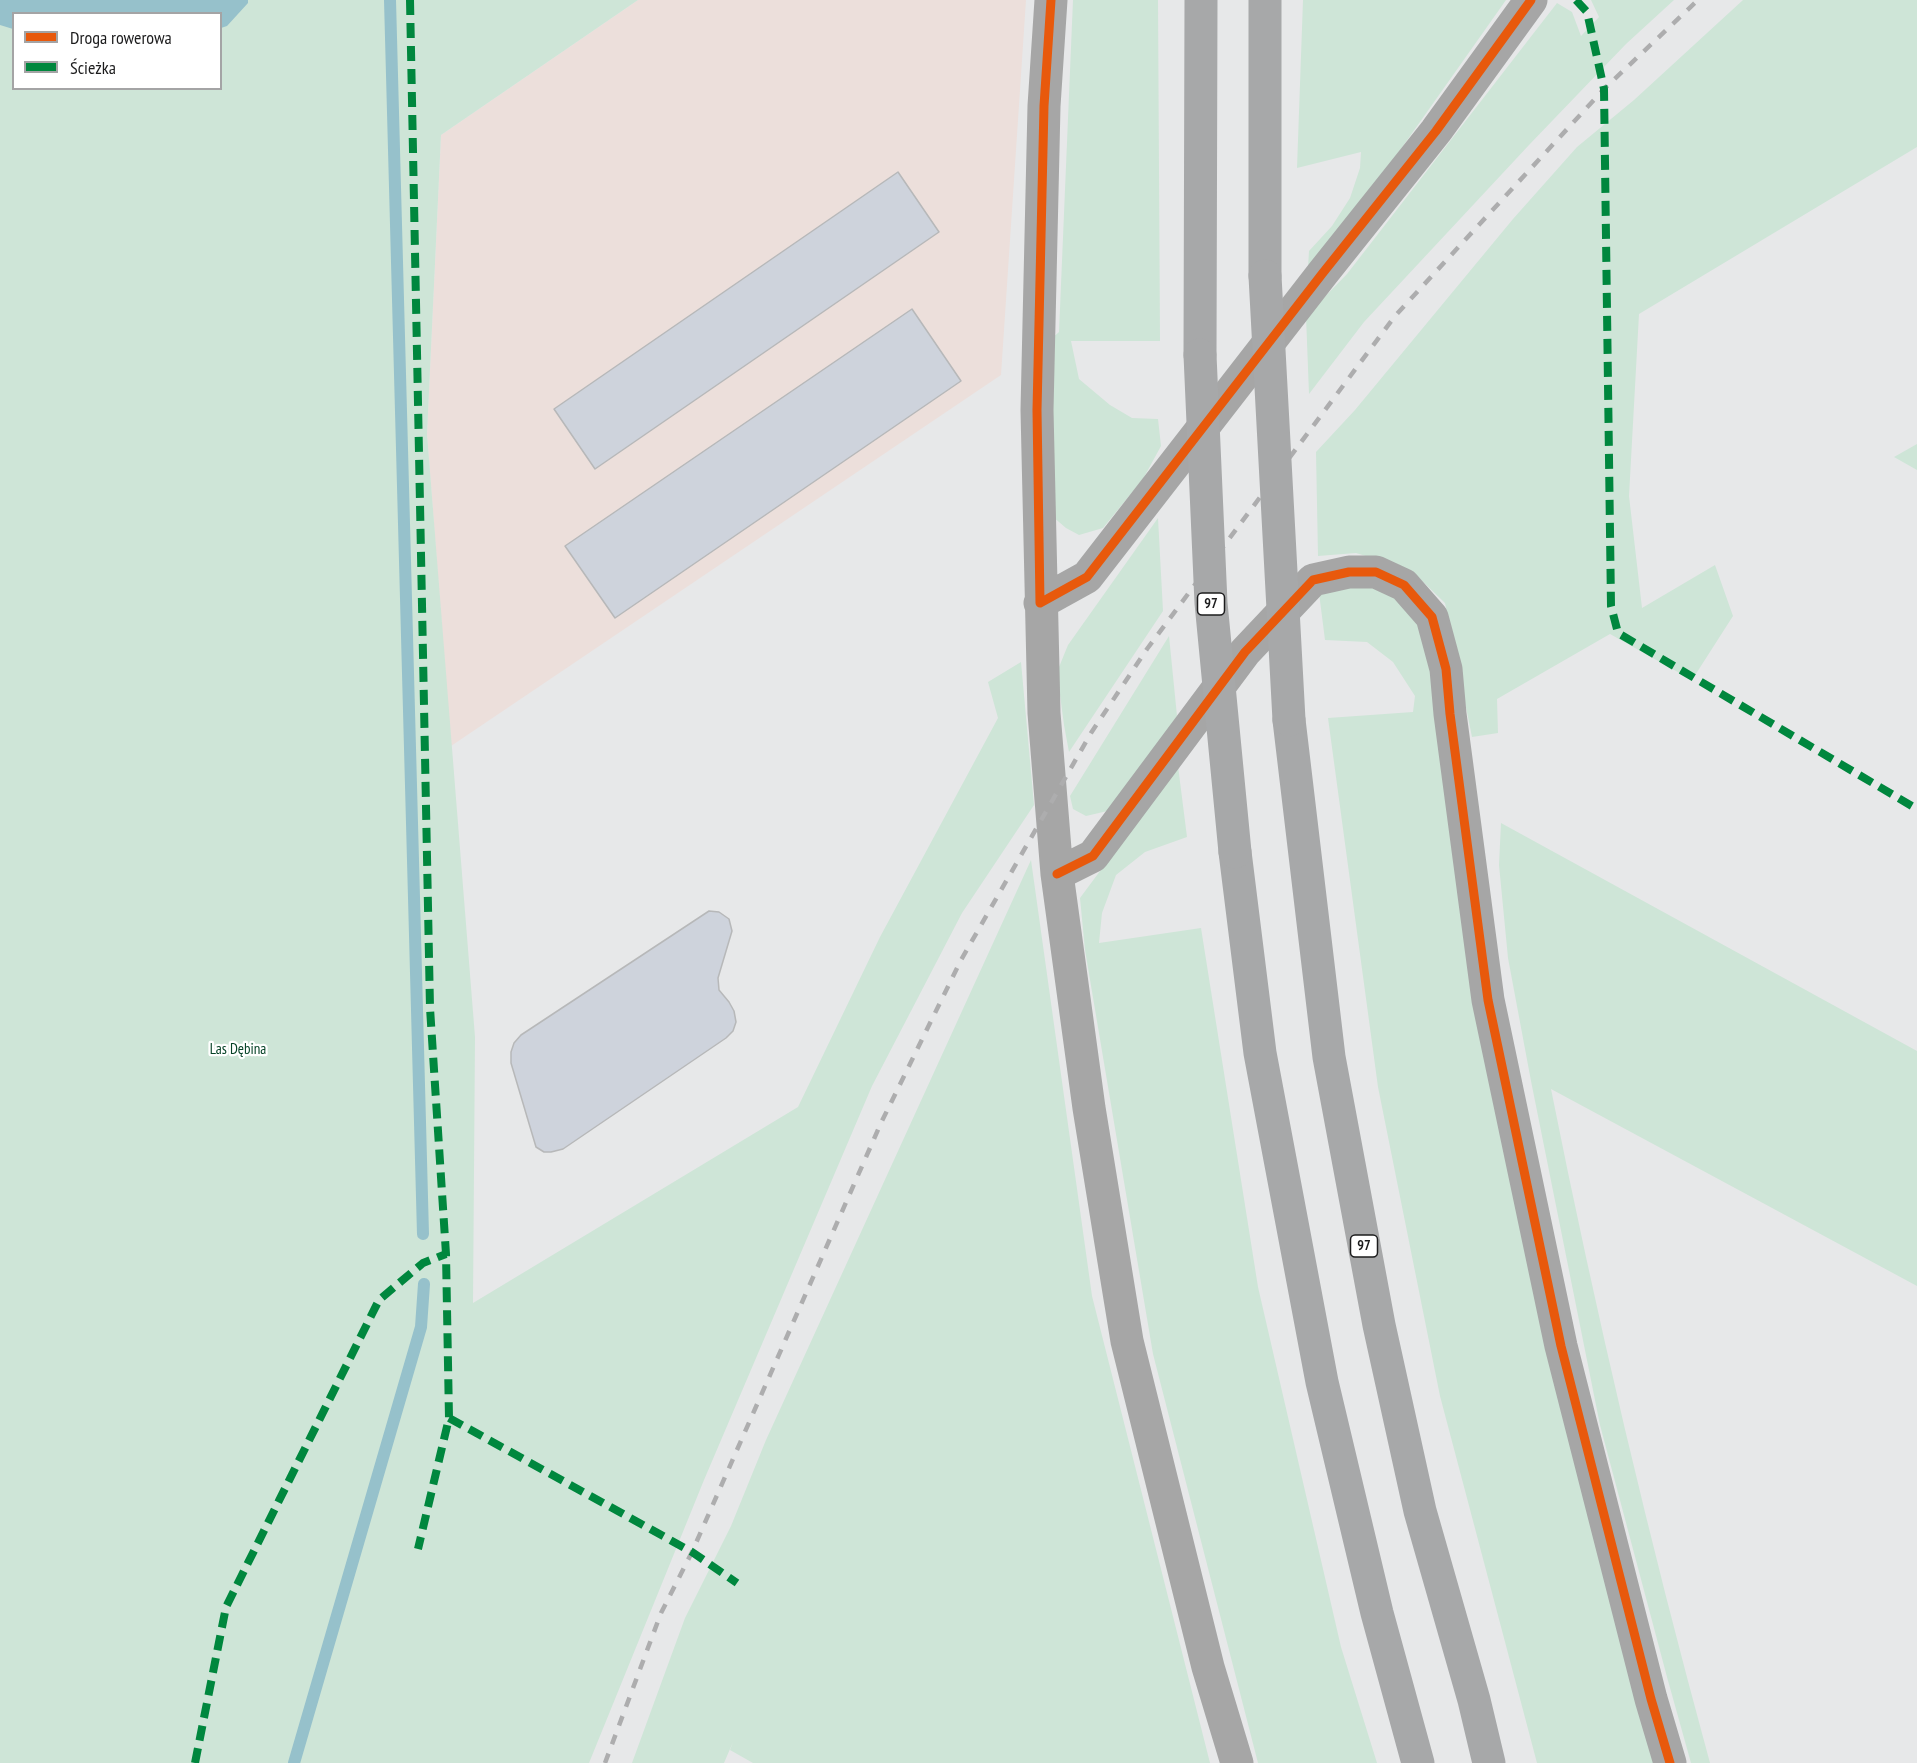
<!DOCTYPE html>
<html>
<head>
<meta charset="utf-8">
<style>
  body { margin:0 }
  #map { position:relative; width:1917px; height:1763px; overflow:hidden; background:#e7e8e9; font-family:"PT Sans Narrow",sans-serif }
  canvas { display:block }
  .legend { position:absolute; left:12px; top:12px; width:210px; height:78px; box-sizing:border-box; background:#fff; border:2px solid #a4a4a5; margin:0; padding:8px 10px; list-style:none; font-size:18px; color:#1c1c1d }
  .legend li { display:flex; align-items:center; gap:12px; height:30px }
  .legend b { width:30px; border:2px solid #a4a4a5 }
</style>
</head>
<body>
<div id="map">
<canvas width="1917" height="1763"></canvas>
<ul class="legend">
<li><b style="height:8px;background:#e8590c"></b>Droga rowerowa</li>
<li><b style="height:8px;background:#00873e"></b>Ścieżka</li>
</ul>
</div>
<script>
const c = document.querySelector('canvas').getContext('2d');
c.lineJoin = 'round';
function fill(path, color) { c.fillStyle = color; c.fill(path, 'evenodd'); }
function trace(path, color, width, dash) { c.strokeStyle = color; c.lineWidth = width; c.lineCap = dash ? 'butt' : 'round'; c.setLineDash(dash || []); c.stroke(path); }
function drawText(font, color, halo, rows, align = 'center') {
  c.font = font + ' "PT Sans Narrow",sans-serif'; c.lineWidth = 4.5; c.setLineDash([]); c.textBaseline = 'middle'; c.strokeStyle = halo; c.fillStyle = color; for (const [text, x, y, turn = 0] of rows) {
    c.save(); c.translate(x, y); c.rotate((+turn || 0) * Math.PI / 180); c.textAlign = isNaN(turn) ? turn : align; if (halo) c.strokeText(text, 0, 0); c.fillText(text, 0, 0); c.restore();
  }
}
fill(new Path2D(`
  M638,0H1026L1001,375L451,746L427,434L441,135Z`), '#ecdfdb');
fill(new Path2D(`
  M0,0H638L441,135L427,434L475,1037L473,1303L798,1107L880,937L998,718L988,682L1021,662L1034,805L962,913L872,1086L704,1480L589,1763H0ZM14,14H220V88H14Z
  M1073,0H1158L1160,341H1071L1079,379L1110,405L1132,418L1158,419L1161,446L1143,479L1103,528L1079,535L1066,528L1052,516L1048,342L1059,332Z
  M1303,0H1506L1355,214L1308,268L1309,251L1332,226L1350,198L1360,168L1361,152L1297,168Z
  M1591,0H1674L1626,44L1529,145L1364,322L1309,394L1306,316L1347,274L1557,3L1572,12L1581,36L1599,17Z
  M1743,0H1917V147L1639,314L1629,496L1642,608L1715,565L1733,616L1692,680L1610,634L1497,699L1498,733L1472,737L1445,603L1416,575L1392,564L1356,553L1318,556L1316,452L1355,410L1513,219L1577,147L1634,100Z
  M1917,444V470L1894,457Z
  M1158,518L1163,611L1069,752L1064,725L1057,672L1068,645Z
  M1352,585L1383,588L1414,608L1428,650L1660,1763H1537L1440,1396L1378,1087L1328,718L1413,712L1415,696L1393,662L1367,642L1325,640L1319,593Z
  M1169,636L1177,716L1116,809L1086,816L1073,809L1070,796Z
  M1178,766L1187,837L1145,852L1116,875L1102,913L1099,943L1201,928L1258,1287L1341,1647L1377,1763H1258L1153,1354L1085,950L1080,898Z
  M1501,823L1917,1051V1286L1551,1089C1596,1315 1649,1540 1710,1763H1691L1667,1677L1600,1425L1531,1081L1508,958L1499,865Z
  M1031,860L1092,1296L1210,1763H753L730,1750L733,1742L724,1763H632L685,1618L731,1526L766,1440Z`), '#cee5d7');
fill(new Path2D(`
  M0,0H248V3L227,26L221,28L220,14H14L13,29L0,25Z`), '#96c1cb');
trace(new Path2D(`
  M390,0L423,1234
  M294,1763L421,1327L424,1284`), '#96c1cb', 12);
const building = new Path2D(`
  M898,172L939,232L595,469L554,409Z
  M912,309L961,381L615,618L565,546Z
  M709,911L719,912L729,919L732,931L718,978L719,990L729,1002L734,1011L736,1022L733,1031L726,1038L563,1149L551,1152H544L536,1147L511,1063V1052L514,1043L521,1035Z`);
fill(building, '#ced3dc');
trace(building, '#b7b8b9', 1.5);
trace(new Path2D(`
  M1051,0L1044,106L1037,410L1044,713L1057,874L1089,1108L1127,1341L1208,1667L1237,1763
  M1040,603L1087,577L1322,274L1436,131L1531,0
  M1057,874L1093,856L1245,652L1313,580L1349,572H1376L1404,585L1432,617L1446,669L1450,714L1488,1000L1561,1346L1651,1699L1670,1763`), '#a6a6a6', 33);
trace(new Path2D(`
  M1265,0V276
  M1200,355L1201,0
  M1289,720L1329,1057L1379,1325L1420,1511L1474,1700L1489,1763
  M1235,852L1260,1053L1322,1382L1377,1613L1418,1763`), '#a7a8a9', 33);
trace(new Path2D(`
  M605,1763L661,1613L692,1552L881,1123L961,960L1091,733L1147,649L1395,316L1604,89L1698,0`), '#adadae', 4.5, [10, 10]);
trace(new Path2D(`
  M1265,276L1289,720
  M1200,355L1211,603L1235,852`), '#a7a8a9', 33);
trace(new Path2D(`
  M410,0L430,1008L446,1254L449,1418L418,1549
  M1576,0L1587,12L1604,89L1611,606L1618,633L1917,809
  M449,1418L692,1552L737,1583
  M195,1763L226,1607L379,1300L423,1263L446,1254`), '#00873e', 8, [15, 8]);
trace(new Path2D(`
  M1051,0L1044,106L1037,410L1040,603L1087,577L1322,274L1436,131L1531,0
  M1057,874L1093,856L1245,652L1313,580L1349,572H1376L1404,585L1432,617L1446,669L1450,714L1488,1000L1561,1346L1651,1699L1670,1763`), '#e8590c', 9);
for (const [x, y, w] of [
  [1211,604,27],
  [1364,1246,27]
]) { const box = new Path2D(); box.roundRect(x - w / 2, y - 11, w, 22, 4.5); c.fillStyle = '#fff'; c.fill(box); trace(box, '#1c1c1d', 1.5); }
drawText('bold 14px', '#1c1c1d', null, [
  ["97",1211,604],
  ["97",1364,1246]
]);
drawText('15px', '#054226', '#fff', [
  ["Las Dębina",238,1050]
]);
</script>
</body>
</html>
